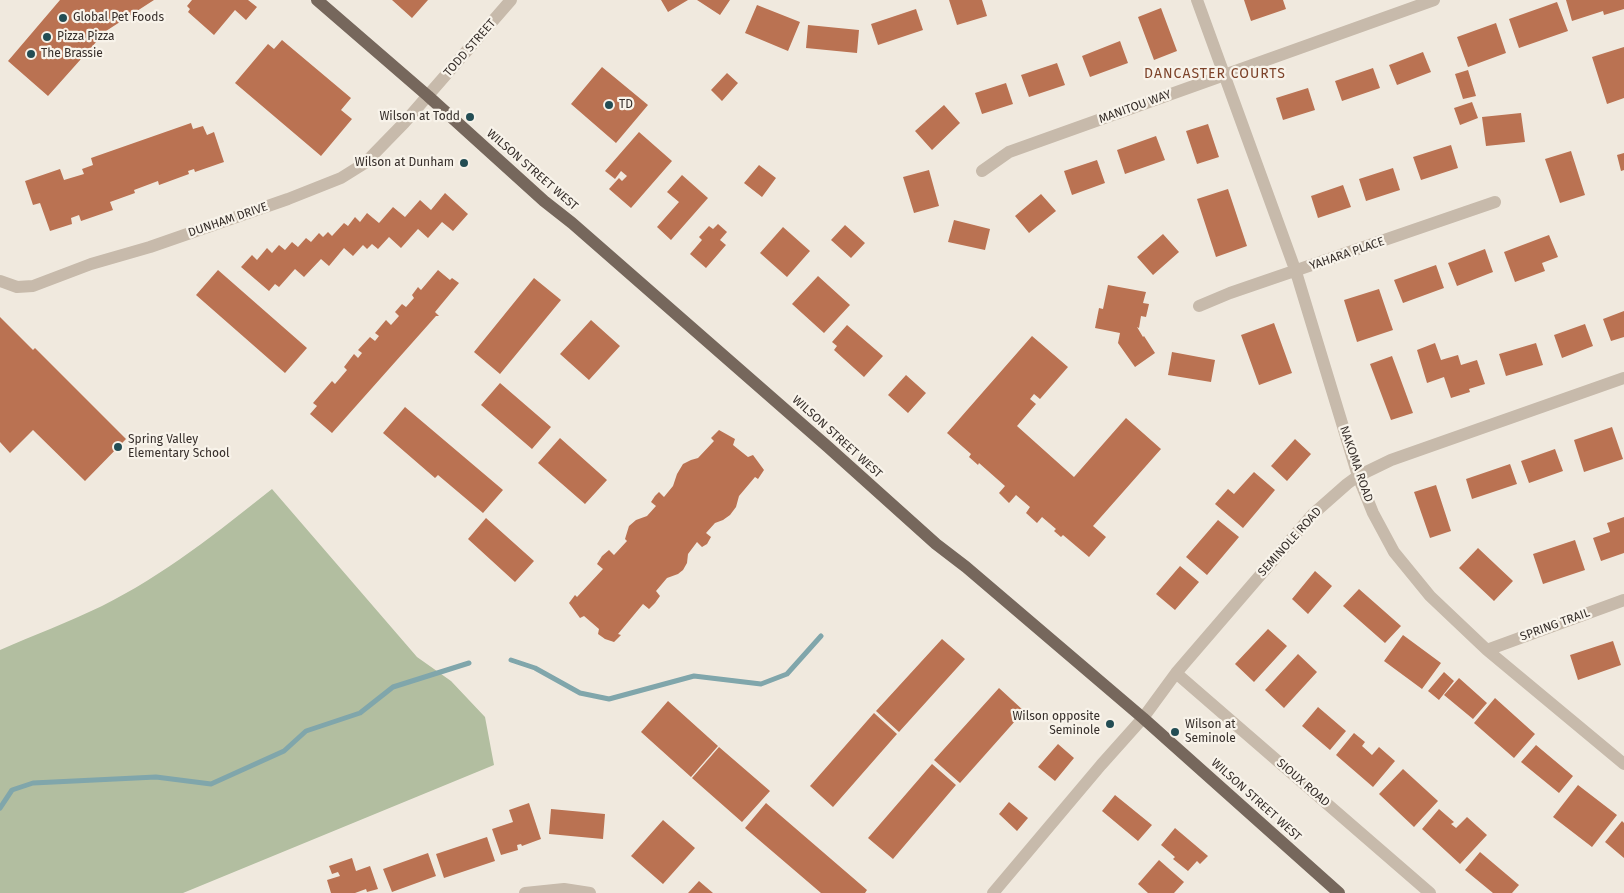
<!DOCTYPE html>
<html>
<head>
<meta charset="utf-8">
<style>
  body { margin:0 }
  canvas { display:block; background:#f0e9de }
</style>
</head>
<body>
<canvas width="1624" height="893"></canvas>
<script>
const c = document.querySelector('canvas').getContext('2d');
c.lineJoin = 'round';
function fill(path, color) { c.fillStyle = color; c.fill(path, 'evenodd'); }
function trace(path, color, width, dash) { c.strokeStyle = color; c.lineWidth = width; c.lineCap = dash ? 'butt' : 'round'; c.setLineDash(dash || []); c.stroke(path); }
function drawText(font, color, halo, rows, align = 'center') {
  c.font = font + ' "Fira Sans",sans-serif'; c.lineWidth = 4.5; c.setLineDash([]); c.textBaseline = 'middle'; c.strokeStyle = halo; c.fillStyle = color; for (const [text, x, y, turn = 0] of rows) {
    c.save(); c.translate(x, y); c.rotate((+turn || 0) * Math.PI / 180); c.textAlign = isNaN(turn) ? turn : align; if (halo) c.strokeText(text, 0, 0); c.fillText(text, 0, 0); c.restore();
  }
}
fill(new Path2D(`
  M272,489L417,657L451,681L485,717L494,765L183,893H0V650C34,635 69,622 102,606C164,575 218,532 272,489Z`), '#b2bea0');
trace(new Path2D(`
  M511,660L535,668L580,693L609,699L694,676L761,684L787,674L821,636
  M0,808L12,790L33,783L156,777L211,784L284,751L306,731L360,713L393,687L469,663`), '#80a6ab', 5);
fill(new Path2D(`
  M60,0H154L106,31L48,96L8,61Z
  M192,0H248L257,7L246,20L235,10L214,35L188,12L190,9L187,6Z
  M392,0H428L412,18Z
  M661,0H688L668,12Z
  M697,0H730L720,15Z
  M949,0H982L987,16L957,25Z
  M1244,0H1283L1286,9L1251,21Z
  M1566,0H1624V9L1604,15L1603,11L1572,21Z
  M1557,2L1568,31L1519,48L1509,19Z
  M757,5L800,22L788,51L745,33Z
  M1161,8L1177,51L1154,60L1138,17Z
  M916,9L923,30L878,45L871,24Z
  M1496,23L1506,53L1468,67L1457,37Z
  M808,25L859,30L857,53L806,48Z
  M282,40L351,98L341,110L352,119L321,156L235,83L268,44L274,49Z
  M1120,41L1128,63L1090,77L1082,56Z
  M1624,47V98L1607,104L1592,57Z
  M1423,52L1431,72L1397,85L1389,65Z
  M1057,63L1065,85L1029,97L1021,75Z
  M602,67L648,105L616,143L571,104Z
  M1373,68L1380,88L1342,101L1335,81Z
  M1468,70L1476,96L1463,99L1455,74Z
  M727,73L738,83L722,101L711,90Z
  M1006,83L1013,104L982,114L975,93Z
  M1308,88L1315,110L1283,120L1276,98Z
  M1472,102L1478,118L1460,125L1454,108Z
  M944,105L960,123L932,150L915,131Z
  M1521,113L1525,142L1486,146L1482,117Z
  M191,123L193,129L203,126L207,135L214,132L224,162L195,172L194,169L188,171L189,174L159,185L158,181L134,190L135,193L110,202L113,210L81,221L79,215L71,218L72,224L50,231L40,203L33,205L25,181L60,169L64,180L84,174L82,169L93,165L91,158Z
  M1208,124L1219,157L1197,164L1186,131Z
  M639,132L672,161L631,208L609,189L619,178L622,181L627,176L621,171L615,179L605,171Z
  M1156,136L1165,160L1125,174L1117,150Z
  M1451,145L1458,168L1421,180L1413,157Z
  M1571,151L1585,195L1560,203L1545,159Z
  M1624,153V170L1621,171L1617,155Z
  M1097,160L1105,183L1072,195L1064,171Z
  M759,165L776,178L762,197L744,183Z
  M1393,168L1400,190L1366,201L1359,179Z
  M929,170L939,206L914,213L903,177Z
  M682,175L708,198L671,240L657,227L679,202L667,192Z
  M1343,185L1351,207L1318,218L1311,196Z
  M1228,189L1247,246L1216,257L1197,199Z
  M445,193L468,214L453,231L442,222L428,238L418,229L401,248L389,237L378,249L372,244L367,249L363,245L353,256L344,248L329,266L321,259L304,277L295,269L279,287L275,284L269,291L241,267L252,255L257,260L267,248L272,253L279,245L285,250L292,242L298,247L306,238L311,242L319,233L323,237L328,232L332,236L344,223L348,226L355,217L360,222L367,213L379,223L393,207L405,217L420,200L431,210Z
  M1041,194L1056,211L1029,233L1015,216Z
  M954,220L990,229L985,250L948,242Z
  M718,224L727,232L720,240L726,245L706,268L690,254L702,240L699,237L709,226L713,229Z
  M845,225L865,243L851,258L831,240Z
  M783,227L810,251L787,277L760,253Z
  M1163,234L1179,252L1153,275L1137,257Z
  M1549,235L1558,257L1542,263L1545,271L1515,282L1504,252Z
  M1485,249L1493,272L1457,286L1448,263Z
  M1436,265L1444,288L1403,303L1394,280Z
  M218,270L307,348L285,373L196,295Z
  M438,270L450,280L452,278L459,283L435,312L439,316H436L332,433L310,414L317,406L313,403L332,381L335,384L347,370L344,367L354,354L358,358L362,353L358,350L370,337L375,341L379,336L375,333L386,320L391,325L399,316L395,312L402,304L406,307L414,298L412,295L418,287L421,290Z
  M818,276L850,305L824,333L792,304Z
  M534,278L561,300L500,374L474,352Z
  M1108,285L1146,292L1143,303L1149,304L1146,317L1141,316L1139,328L1137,327L1143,337L1144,336L1155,353L1135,367L1118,343L1120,333L1095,328L1099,308L1103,309Z
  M1379,289L1393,330L1357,342L1344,300Z
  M1624,311V337L1611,341L1603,319Z
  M0,317L33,350L35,348L126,439L85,481L33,430L10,453L0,442Z
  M591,320L620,346L589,380L560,354Z
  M1274,323L1292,373L1259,385L1241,335Z
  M1585,324L1593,346L1562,358L1554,335Z
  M847,325L883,356L864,377L834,350L837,346L832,342Z
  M1032,336L1068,367L1040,399L1034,394L1030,399L1036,404L1017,426L1074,477L1126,418L1161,449L1093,526L1106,537L1089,557L1063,535L1061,537L1054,531L1056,529L1042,517L1037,523L1026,513L1030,507L1016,495L1009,503L999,493L1005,486L979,463L978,465L969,457L971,454L947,433Z
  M1435,343L1441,360L1458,355L1461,365L1477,360L1485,384L1469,389L1470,392L1451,398L1444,377L1427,383L1417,350Z
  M1536,343L1543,365L1506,376L1499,354Z
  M1172,352L1215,360L1211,382L1168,375Z
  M1392,356L1413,413L1391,420L1370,364Z
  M906,375L926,393L908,413L888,395Z
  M500,383L551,427L532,449L481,405Z
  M405,407L503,490L483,513L438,475L435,478L383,433Z
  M1612,427L1623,459L1584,472L1574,440Z
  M719,430L735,439L733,445L748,457L753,455L764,470L758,479L755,477L739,496L736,507L730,515L723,520L715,523L706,533L711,537L707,544L702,547L697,542L688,554L687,563L683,570L678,574L667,578L656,591L660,596L655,603L649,609L643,604L618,634L621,635L614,642L605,639L598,634L599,629L584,616L580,618L569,603L575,595L577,597L603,569L597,564L602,556L609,550L614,555L627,541L625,539L629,526L636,520L647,516L656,506L651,502L655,496L659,492L664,497L673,486L677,474L683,464L691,460L698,458L714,441L711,438Z
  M560,438L607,480L585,504L538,463Z
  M1295,439L1311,454L1287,481L1271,466Z
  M1555,449L1563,471L1529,483L1521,461Z
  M1510,464L1517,484L1472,499L1466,479Z
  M1254,472L1275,490L1243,528L1215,504L1228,489L1234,494Z
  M1436,485L1451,531L1430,538L1414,492Z
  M1624,517V553L1601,561L1593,538L1610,532L1607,523Z
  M486,518L534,561L515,582L468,539Z
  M1218,520L1239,537L1207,575L1186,557Z
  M1575,540L1585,570L1543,584L1533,554Z
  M1478,548L1513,581L1494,601L1459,568Z
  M1180,566L1199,582L1175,610L1156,594Z
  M1315,571L1332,586L1308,614L1292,599Z
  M1359,589L1401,626L1385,643L1343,606Z
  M1268,629L1287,646L1254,682L1235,664Z
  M1403,635L1441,663L1422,689L1384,661Z
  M942,639L965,659L899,732L876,711Z
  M1613,641L1621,665L1578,680L1570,655Z
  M1298,654L1317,672L1284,708L1265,690Z
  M1444,672L1454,681L1439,700L1428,691Z
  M1459,678L1487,703L1473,719L1444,695Z
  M999,688L1024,711L960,783L934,760Z
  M1495,698L1535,734L1514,758L1474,723Z
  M668,701L718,746L691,777L641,732Z
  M1318,707L1346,731L1330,750L1302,726Z
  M874,713L897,734L833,807L810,786Z
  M1354,733L1365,742L1362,746L1372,755L1379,747L1395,761L1373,787L1336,755Z
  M1058,744L1074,758L1055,781L1038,767Z
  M1536,745L1573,776L1559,793L1521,762Z
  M719,747L770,791L742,822L692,778Z
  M932,764L956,785L893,859L868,838Z
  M1403,769L1438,801L1414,827L1379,794Z
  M1578,785L1617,815L1592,847L1553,817Z
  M1115,795L1152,825L1138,841L1102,811Z
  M1009,802L1028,818L1017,831L999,814Z
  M529,803L541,839L522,846L521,844L517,845L518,850L501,855L492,829L513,822L509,810Z
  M766,803L867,890L865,893H821L745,828Z
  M551,809L605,814L603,839L549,834Z
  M1439,809L1454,822L1451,824L1456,828L1467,817L1487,835L1460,864L1422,829Z
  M663,820L695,848L663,884L631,856Z
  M1622,821L1624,823V858L1605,842Z
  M1175,828L1208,856L1200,864L1197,861L1188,871L1173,859L1175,857L1161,845Z
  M487,837L495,861L444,878L436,854Z
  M1480,852L1519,885L1512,893H1493L1465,870Z
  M428,853L436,876L392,892L383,869Z
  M352,858L356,871L370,866L378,889L367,892L366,889L355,893H331L327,880L340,876L338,872L332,874L329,866Z
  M1159,860L1184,882L1174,893H1148L1138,884Z
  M699,881L713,893H688Z`), '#ba7252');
trace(new Path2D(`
  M1197,0L1296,272L1358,476L1373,513L1394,552L1430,596L1487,650L1624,764
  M982,171L1009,152L1434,0
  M0,281L17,287L33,286L91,264L150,247L288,199L341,178L365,163L404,123L511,0
  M1199,306L1230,293L1495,202
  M1487,650L1624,600
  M1176,673L1430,893
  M525,893L564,889L590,893
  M993,893L1101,765L1143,718L1176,673L1313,514L1347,484L1358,476L1391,460L1624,378`), '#c7baab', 12);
trace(new Path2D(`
  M317,0L428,96L544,201L572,223L828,447L936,544L966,567L1143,718L1339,893`), '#76675c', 12);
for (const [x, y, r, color] of [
  [63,18,5,"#234d54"],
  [47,37,5,"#234d54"],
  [31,54,5,"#234d54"],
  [609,105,5,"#234d54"],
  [470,117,5,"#234d54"],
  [464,163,5,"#234d54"],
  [118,447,5,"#234d54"],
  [1110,724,5,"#234d54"],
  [1175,732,5,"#234d54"]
]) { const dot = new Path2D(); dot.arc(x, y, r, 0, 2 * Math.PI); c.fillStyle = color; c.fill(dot); trace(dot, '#f8f3ea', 2); }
drawText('12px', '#362e2a', '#f8f3ea', [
  ["Global Pet Foods",73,18],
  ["Pizza Pizza",57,37],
  ["The Brassie",41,54],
  ["TD",619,105],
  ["Wilson at Todd",460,117,"right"],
  ["Wilson at Dunham",454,163,"right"],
  ["Spring Valley",128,440],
  ["Elementary School",128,454],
  ["Wilson opposite",1100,717,"right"],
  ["Seminole",1100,731,"right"],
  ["Wilson at",1185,725],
  ["Seminole",1185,739]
], 'left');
drawText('12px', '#362e2a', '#f8f3ea', [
  ["TODD STREET",470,48,-49],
  ["MANITOU WAY",1135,107,-20],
  ["WILSON STREET WEST",532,170,41],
  ["DUNHAM DRIVE",228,220,-19],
  ["YAHARA PLACE",1347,254,-19],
  ["WILSON STREET WEST",837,437,42],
  ["NAKOMA ROAD",1356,464,71],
  ["SEMINOLE ROAD",1290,542,-48],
  ["SPRING TRAIL",1555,625,-20],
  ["SIOUX ROAD",1303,783,41],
  ["WILSON STREET WEST",1256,800,42]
]);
c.letterSpacing = '1px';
drawText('14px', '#7d432a', '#f8f3ea', [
  ["DANCASTER COURTS",1215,74]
]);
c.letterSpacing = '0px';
</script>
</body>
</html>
